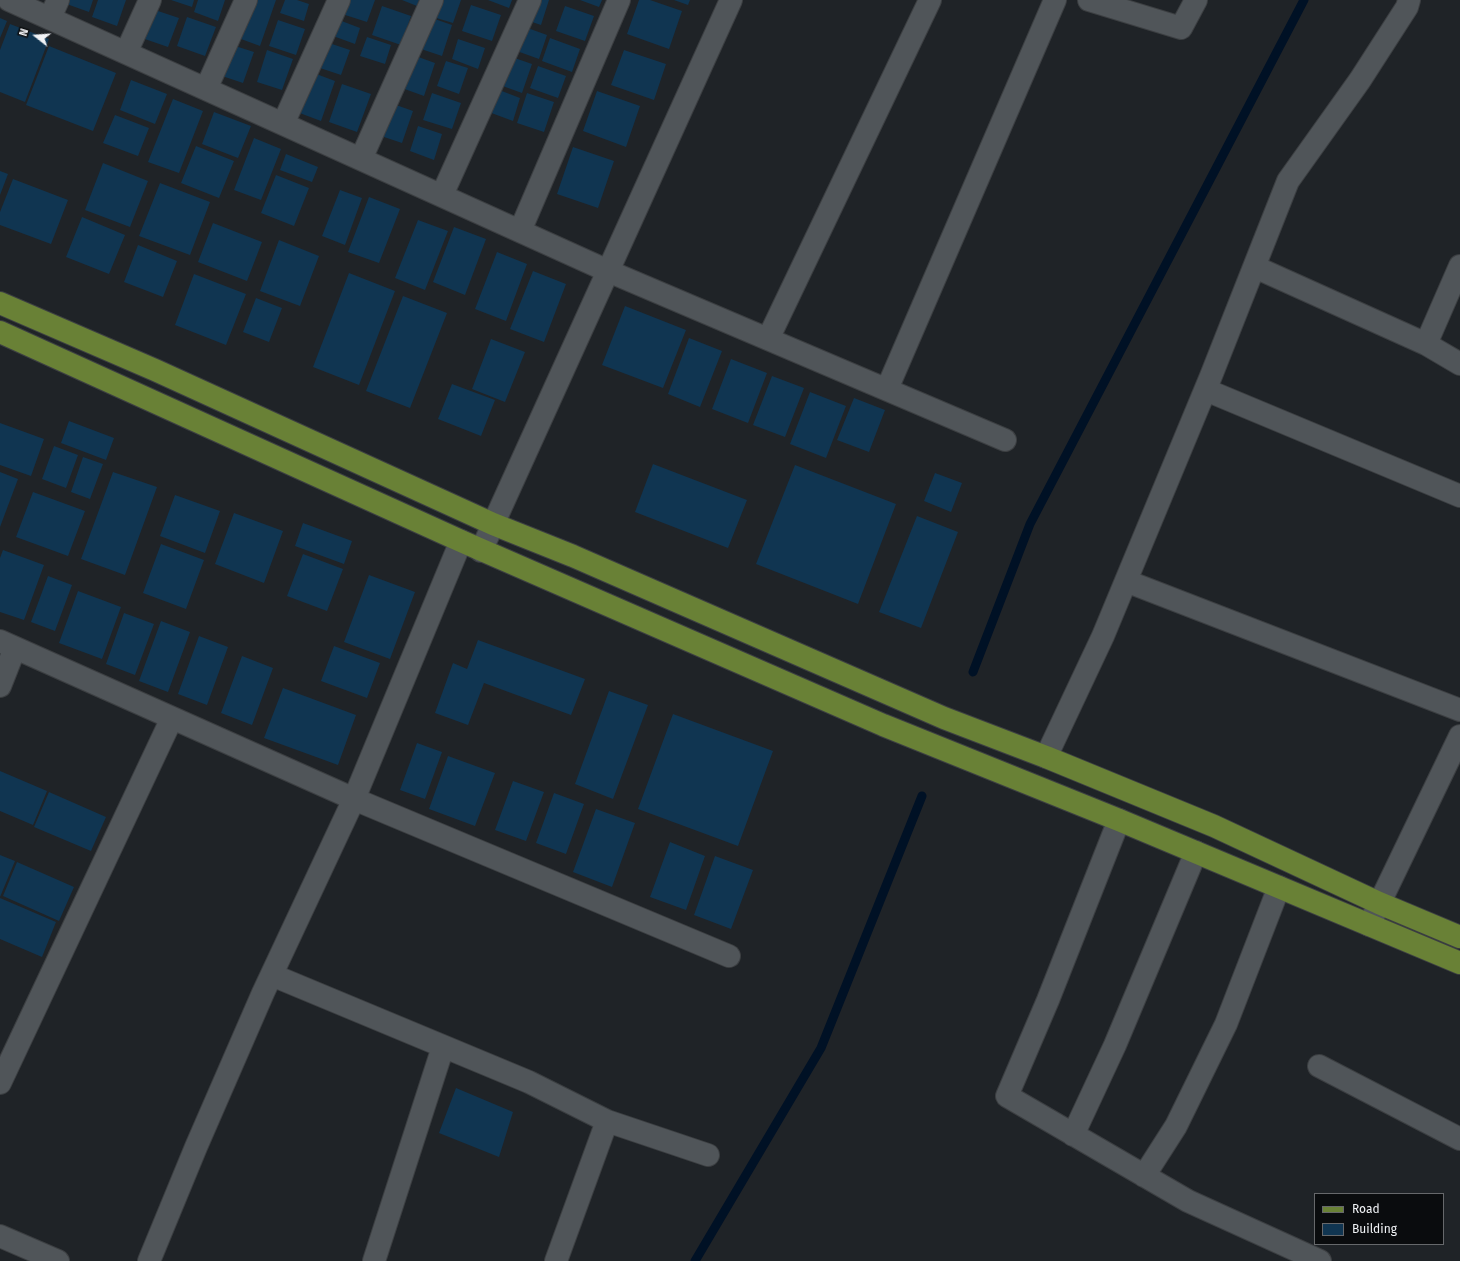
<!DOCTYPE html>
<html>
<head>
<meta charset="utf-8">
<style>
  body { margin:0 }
  #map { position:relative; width:1460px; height:1261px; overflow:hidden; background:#1f2327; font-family:"Fira Sans",sans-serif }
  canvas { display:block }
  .legend { position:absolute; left:1314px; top:1193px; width:130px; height:52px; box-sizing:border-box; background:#0a0c0e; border:1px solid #66686b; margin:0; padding:5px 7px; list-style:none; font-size:12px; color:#f1f3f6 }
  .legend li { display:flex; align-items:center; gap:8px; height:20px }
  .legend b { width:20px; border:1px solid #66686b }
  .north { position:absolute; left:16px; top:16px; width:40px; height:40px; -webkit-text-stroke:3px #0a0c0e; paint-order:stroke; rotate:287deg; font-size:11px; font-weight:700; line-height:16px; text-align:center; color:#f1f3f6 }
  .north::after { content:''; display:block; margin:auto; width:14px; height:18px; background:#f1f3f6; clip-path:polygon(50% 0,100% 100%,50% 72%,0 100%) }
</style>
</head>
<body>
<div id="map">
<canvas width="1460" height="1261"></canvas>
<ul class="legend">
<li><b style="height:5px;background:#698136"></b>Road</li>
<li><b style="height:11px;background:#103551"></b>Building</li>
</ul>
<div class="north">N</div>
</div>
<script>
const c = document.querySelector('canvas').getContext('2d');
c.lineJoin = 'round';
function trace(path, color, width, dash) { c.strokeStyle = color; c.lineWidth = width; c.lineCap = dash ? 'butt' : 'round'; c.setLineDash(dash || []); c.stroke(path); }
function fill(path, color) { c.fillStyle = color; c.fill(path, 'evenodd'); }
trace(new Path2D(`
  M973,672L1030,524L1304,0
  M695,1261L821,1048L922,796`), '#001125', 9);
fill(new Path2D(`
  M62,0H93L89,12L61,2Z
  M98,0H126L117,26L92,17Z
  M171,0H194L192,7Z
  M198,0H225L218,21L194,12Z
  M254,0H276L260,46L241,39Z
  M285,0H297L309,4L304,21L280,13Z
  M347,0H375L367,22L342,14Z
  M402,0H419L417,6Z
  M439,0H461L453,23L433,17Z
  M488,0H512L509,8Z
  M533,0H549L541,25L526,20Z
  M580,0H602L599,7Z
  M639,0H650L682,11L669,49L627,34Z
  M674,0H690L688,5Z
  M471,5L501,15L492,41L462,31Z
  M382,6L411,16L401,45L372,35Z
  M565,6L594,16L585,41L556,31Z
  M149,8L179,18L168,47L139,37Z
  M187,17L216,27L205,56L177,46Z
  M429,17L452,25L442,56L418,48Z
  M0,18L7,21L0,38Z
  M278,20L305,29L296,55L269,46Z
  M339,20L360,28L355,44L333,36Z
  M10,24L49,39L25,102L0,92V50Z
  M522,26L547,35L539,59L514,50Z
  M367,37L391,45L385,64L360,56Z
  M550,38L580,49L572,72L542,61Z
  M458,39L485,48L478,69L452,59Z
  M326,42L350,50L341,75L317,67Z
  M229,44L254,52L243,83L219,75Z
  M49,46L116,73L93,131L26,105Z
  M267,50L293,59L282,90L257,82Z
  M624,50L666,64L654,100L611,85Z
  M410,54L435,63L424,96L399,87Z
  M506,55L532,64L522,93L497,84Z
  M446,61L468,68L459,94L437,86Z
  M538,66L566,76L558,98L530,88Z
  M311,72L335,81L321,121L297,112Z
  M131,80L167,94L155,124L120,110Z
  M342,84L371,94L357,132L329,122Z
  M494,88L520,98L513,121L486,111Z
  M597,91L640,106L626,147L583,131Z
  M432,93L461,103L452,129L423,120Z
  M527,93L554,102L544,132L517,123Z
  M173,99L203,111L179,173L148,162Z
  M385,101L413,111L402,143L375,134Z
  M214,112L251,126L238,158L202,144Z
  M115,115L149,128L138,156L103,143Z
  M418,126L442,134L434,160L410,151Z
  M254,138L281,149L261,200L234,190Z
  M196,146L234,161L219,198L181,183Z
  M573,147L614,161L598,208L557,194Z
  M286,154L318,167L312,182L280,170Z
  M103,163L148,181L130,227L85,210Z
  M0,171L8,174L0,195Z
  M276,175L309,188L294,226L261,213Z
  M13,179L68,200L51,244L0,225V212Z
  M160,183L210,202L190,255L139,236Z
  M340,190L362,198L345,245L322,236Z
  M369,197L400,209L379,263L348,252Z
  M82,217L125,235L109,274L66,257Z
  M418,220L448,231L425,290L395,278Z
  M213,223L262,242L247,281L198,262Z
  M454,227L486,239L465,295L433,282Z
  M279,240L319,256L300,306L260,291Z
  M138,245L177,261L163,297L124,282Z
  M497,252L527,264L506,321L475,309Z
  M533,271L566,284L544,342L510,329Z
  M349,273L395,291L359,385L313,367Z
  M194,274L246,294L226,345L175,325Z
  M403,296L447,313L410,408L366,391Z
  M256,298L282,308L269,342L243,332Z
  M625,306L686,330L663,388L602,365Z
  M689,338L722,351L700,407L668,394Z
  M491,339L525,352L505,402L472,389Z
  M731,359L767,373L748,423L712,409Z
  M772,376L804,388L785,437L753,425Z
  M452,384L495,400L481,436L438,419Z
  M810,392L846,406L826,458L790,444Z
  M854,398L885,410L869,452L837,440Z
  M69,421L114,438L106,460L61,443Z
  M0,423L44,439L31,476L0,465Z
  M54,446L78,455L66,488L42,479Z
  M83,457L103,464L90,499L71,492Z
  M653,464L747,500L728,548L635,512Z
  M795,465L896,504L858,604L756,564Z
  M0,472L18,479L0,527Z
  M113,472L157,487L125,575L81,559Z
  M935,473L962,483L951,512L924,501Z
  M33,492L85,511L68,556L16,537Z
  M175,495L220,511L205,553L160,536Z
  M234,513L283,531L264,583L215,564Z
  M917,516L958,532L921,628L879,612Z
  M303,523L352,541L344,564L295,546Z
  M161,544L204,560L186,609L143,593Z
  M3,550L44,565L24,620L0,612V558Z
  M303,554L343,569L327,611L287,596Z
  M369,575L415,592L390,659L344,642Z
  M48,576L72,585L55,631L31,622Z
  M78,591L121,607L102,659L59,643Z
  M124,613L154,624L135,675L106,664Z
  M161,621L190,632L168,692L139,681Z
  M199,636L228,647L207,705L178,694Z
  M478,640L585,679L571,715L484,683L468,725L435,713L453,663L467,669Z
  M334,646L380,663L367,698L321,681Z
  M242,656L273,668L252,725L221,713Z
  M283,688L356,715L338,765L264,738Z
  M609,691L648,705L613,799L575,784Z
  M673,714L773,751L738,846L638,809Z
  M417,743L442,752L425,799L400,790Z
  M448,756L495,773L475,826L429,809Z
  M0,771L47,791L33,825L0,811Z
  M513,781L544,792L526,841L495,830Z
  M49,792L106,817L91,851L34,827Z
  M554,793L584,804L566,854L536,843Z
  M596,809L635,823L612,887L573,872Z
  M670,842L705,856L686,910L650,897Z
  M0,855L15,861L0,897Z
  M715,856L753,870L731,929L694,915Z
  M17,862L74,887L59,921L3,896Z
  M0,898L56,922L42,957L0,939Z
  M456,1088L513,1112L499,1157L439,1133Z`), '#103551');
const minor = new Path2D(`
  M9,0L608,271L1005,440
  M1089,0L1181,28L1196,0
  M50,18L58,0
  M126,53L150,0
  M206,89L246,0
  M283,124L339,0
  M361,159L432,0
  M442,195L530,0
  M520,231L619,0
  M1460,266L1426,344L1460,364
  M1255,267L1426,344
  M768,339L930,0
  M887,389L1055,0
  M1206,390L1460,496
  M481,551L731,0
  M1126,581L1460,710
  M0,641L354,799L461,541
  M0,686L15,648
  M1046,757L1103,636L1211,376L1288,181L1360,80L1407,7L1409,0
  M1119,820L1048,1000L1007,1096L1188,1201L1320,1261
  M1369,925L1460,736
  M272,975L529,1082L607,1121L556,1261
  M1319,1066L1460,1139
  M0,1083L172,718
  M607,1121L708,1155
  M1073,1135L1115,1045L1196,852
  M1144,1176L1176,1126L1226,1024L1279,887
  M0,1236L58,1261
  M149,1261L196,1147L263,993L354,799L729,956
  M374,1261L443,1047`);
const major = new Path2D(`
  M0,303L155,370L493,524L573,556L944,718L1046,757L1214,826L1379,903L1460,937
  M0,332L461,541L883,725L1119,820L1460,963`);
trace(minor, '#3c3f42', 24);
trace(major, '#3c3f42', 24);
trace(minor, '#505559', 22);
trace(major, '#698136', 22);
</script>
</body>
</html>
